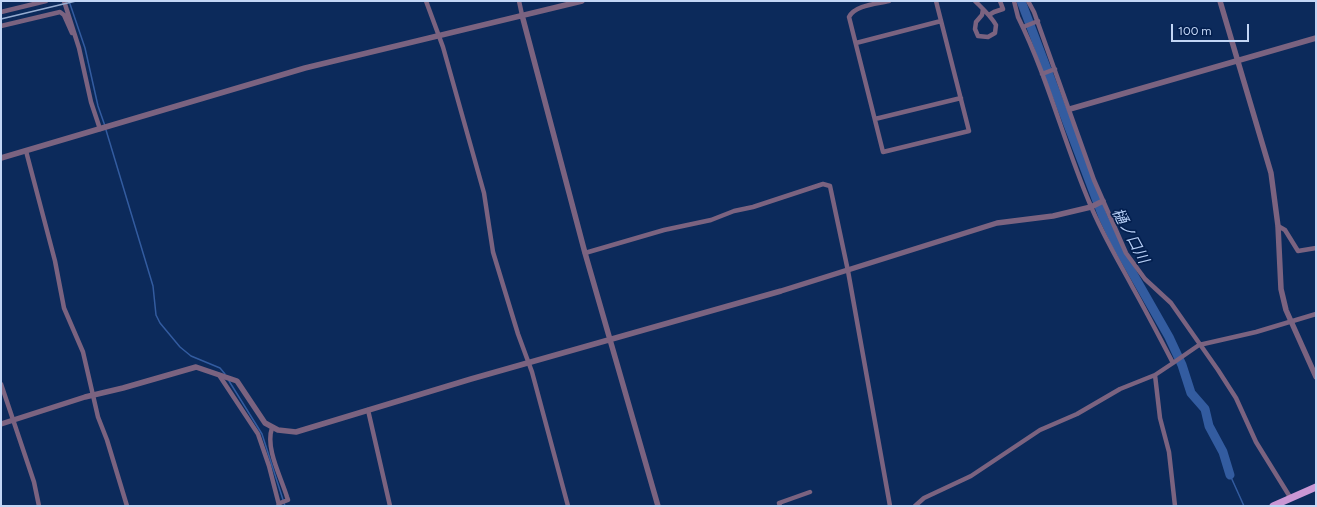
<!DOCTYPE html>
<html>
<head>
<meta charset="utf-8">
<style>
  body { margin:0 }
  #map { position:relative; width:1317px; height:507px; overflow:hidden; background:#0c2a5b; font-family:Figtree,sans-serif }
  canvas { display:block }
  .frame { position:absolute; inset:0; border:2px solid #c3d6f5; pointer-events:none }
  .scale { position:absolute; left:1171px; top:24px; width:78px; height:18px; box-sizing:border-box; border:2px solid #c3d6f5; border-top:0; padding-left:5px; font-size:12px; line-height:14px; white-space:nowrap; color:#c3d6f5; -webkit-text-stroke:3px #031f4f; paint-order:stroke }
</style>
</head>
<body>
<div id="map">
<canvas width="1317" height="507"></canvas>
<div class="frame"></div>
<div class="scale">100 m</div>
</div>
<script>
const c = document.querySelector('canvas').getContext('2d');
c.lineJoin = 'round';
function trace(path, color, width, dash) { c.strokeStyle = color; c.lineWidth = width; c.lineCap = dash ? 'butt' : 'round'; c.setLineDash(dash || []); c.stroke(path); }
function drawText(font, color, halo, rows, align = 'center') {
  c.font = font + ' Figtree,"Noto Sans JP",sans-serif'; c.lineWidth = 3.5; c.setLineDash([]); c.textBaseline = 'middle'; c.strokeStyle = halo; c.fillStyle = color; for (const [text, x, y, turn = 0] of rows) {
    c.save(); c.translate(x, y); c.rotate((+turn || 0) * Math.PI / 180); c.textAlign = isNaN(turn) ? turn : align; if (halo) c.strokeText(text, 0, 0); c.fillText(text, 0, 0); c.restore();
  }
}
trace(new Path2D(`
  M69,1L85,48L98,106L105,126
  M106,130L153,286L156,315L160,323L180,347L191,356L220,368L225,374
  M229,381L262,434L285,506
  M1230,475L1244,506`), '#335ca0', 1.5);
trace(new Path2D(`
  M1021,1L1103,217L1116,244L1169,337L1182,365L1191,393L1205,409L1209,426L1223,452L1230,475`), '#335ca0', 9);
trace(new Path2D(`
  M64,1L79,48L91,102L100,129
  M426,1L443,47L484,193L493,252L518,334L532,372L568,506
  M519,1L522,15
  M889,1C877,4 855,5 849,17L883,152L969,131L936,1
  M975,1C982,8 991,16 996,25L995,33L988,37L978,36L975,29L976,22L982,15L983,9
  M1028,1L1034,12L1094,180L1126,253L1145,279L1171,303L1218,370L1236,398L1256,442L1290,497
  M1,12L46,1
  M989,15L994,12L1003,9L1000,1
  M1,26L60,12L64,15L72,33
  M1023,27L1038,21
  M856,43L941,21
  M1042,74L1055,69
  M875,119L961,98
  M26,151L55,261L64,308L83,352L98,417L107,440L127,506
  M1278,226L1285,230L1298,251L1316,248
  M585,253L664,230L711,220L734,211L753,207L823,184L830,186L848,271L890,506
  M1173,363L1199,345L1256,332L1316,314
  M219,375L258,434L269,466L279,505
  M1155,375L1160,418L1169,452L1175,506
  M1,384L34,482L39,506
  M368,410L390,506
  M272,428C265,448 281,477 287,497L288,500L280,503L278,506
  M780,506L779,503L810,492
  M915,506L924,498L971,476L1040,430L1077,414L1120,389L1155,375L1173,363C1160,338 1147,313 1133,288C1118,260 1102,234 1090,204C1064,143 1048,78 1018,17L1014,1`), '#7b6380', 4.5);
trace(new Path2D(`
  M1220,1L1271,173L1278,226L1281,289L1286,310L1316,377
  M522,15L585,253L658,506
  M1070,109L1316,38
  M1,158L305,68L582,1
  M1,424L85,397L123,388L196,367L237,381L265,423L278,430L296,432L471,379L781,291L997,223L1053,216L1091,207L1103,201`), '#7b6380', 5.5);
trace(new Path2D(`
  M1273,506L1316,487`), '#ca97d4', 7);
trace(new Path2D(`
  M1,19L76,1`), '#96acd0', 1.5);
drawText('italic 15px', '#b7cff6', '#031f4f', [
  ["樋ノ口川",1130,236,62]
]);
</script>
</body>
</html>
